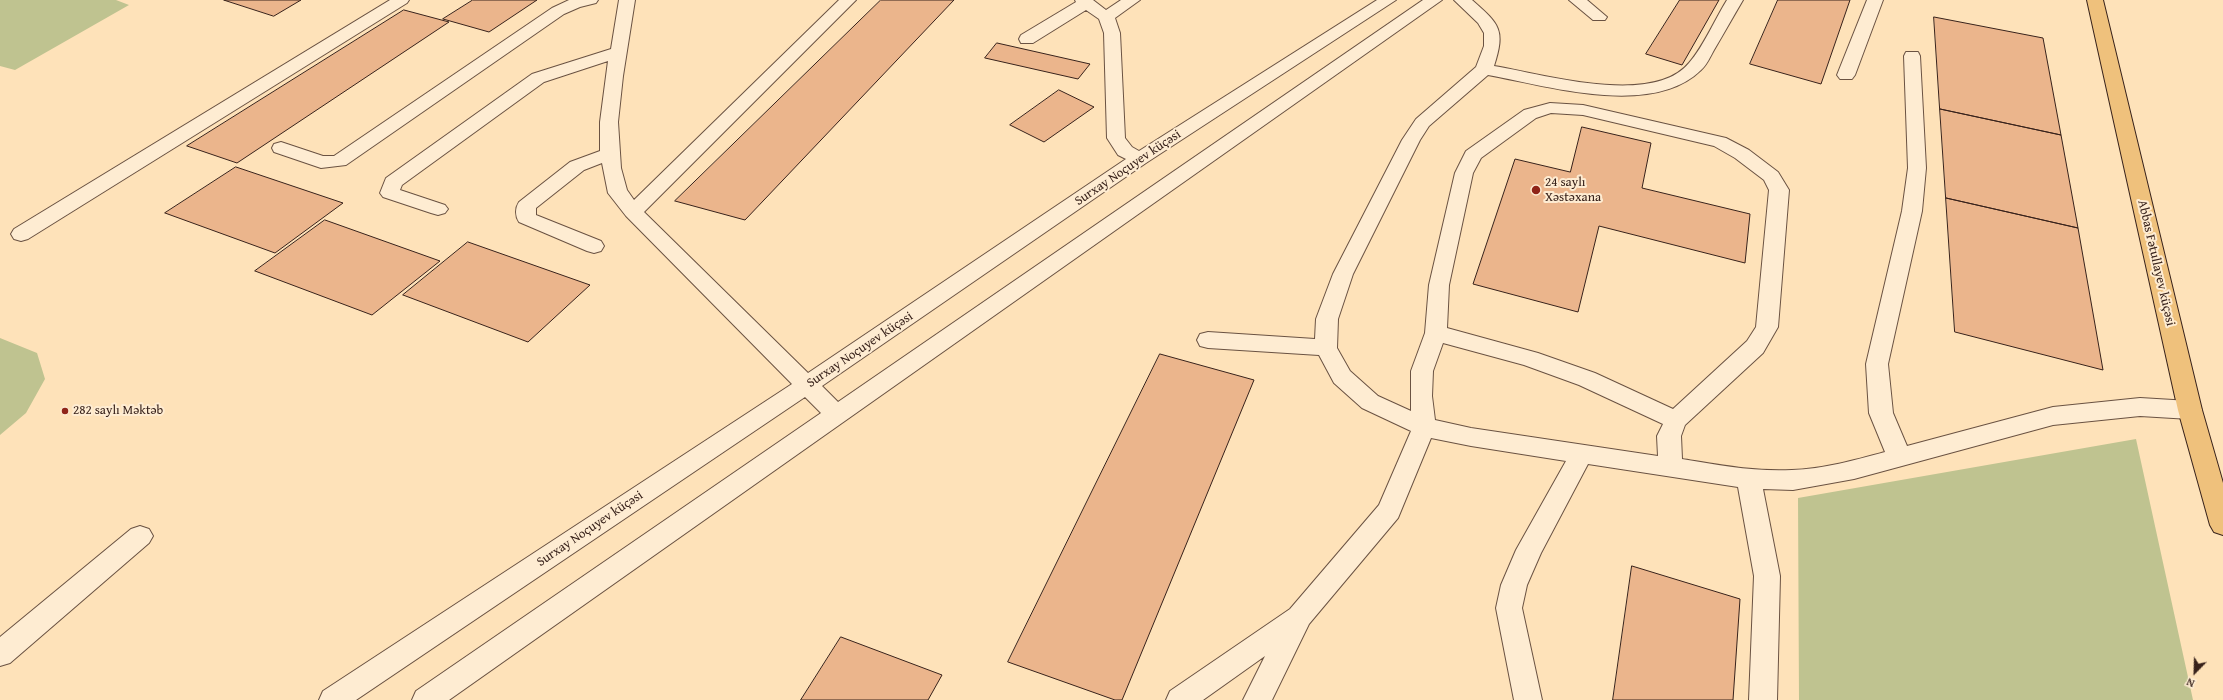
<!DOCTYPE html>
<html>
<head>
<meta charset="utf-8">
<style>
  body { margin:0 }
  #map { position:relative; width:2223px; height:700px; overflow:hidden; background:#fee2b9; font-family:"Gentium Book Plus",serif }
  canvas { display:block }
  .north { position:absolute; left:2175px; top:652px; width:40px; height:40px; -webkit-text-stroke:3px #feecd2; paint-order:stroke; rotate:203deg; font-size:11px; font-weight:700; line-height:16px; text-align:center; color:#38221b }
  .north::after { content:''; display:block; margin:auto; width:14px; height:18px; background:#38221b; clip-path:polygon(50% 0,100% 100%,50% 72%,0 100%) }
</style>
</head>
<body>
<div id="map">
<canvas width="2223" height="700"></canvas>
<div class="north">N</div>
</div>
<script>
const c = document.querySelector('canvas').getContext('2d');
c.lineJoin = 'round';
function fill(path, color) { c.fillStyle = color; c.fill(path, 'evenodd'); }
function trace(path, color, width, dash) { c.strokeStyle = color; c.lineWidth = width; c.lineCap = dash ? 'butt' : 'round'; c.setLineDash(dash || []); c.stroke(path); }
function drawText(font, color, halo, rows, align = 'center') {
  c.font = font + ' "Gentium Book Plus",serif'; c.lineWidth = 4; c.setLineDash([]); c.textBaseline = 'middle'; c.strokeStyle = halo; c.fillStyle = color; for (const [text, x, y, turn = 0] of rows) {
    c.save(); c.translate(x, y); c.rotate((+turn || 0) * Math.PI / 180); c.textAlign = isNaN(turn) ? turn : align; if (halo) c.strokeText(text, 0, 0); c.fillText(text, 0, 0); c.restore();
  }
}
fill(new Path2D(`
  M0,0H116L129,5L15,70L0,66Z
  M0,338L37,353L45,379L26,413L0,435Z
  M2136,439L2193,700H1799L1798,498Z`), '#bfc390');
const building = new Path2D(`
  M224,0H301L274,16Z
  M473,0H537L489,32L443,19Z
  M881,0H954L745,220L675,201Z
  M1680,0H1719L1682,65L1646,54Z
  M1778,0H1850L1821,84L1750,64Z
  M404,10L449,22L237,163L187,146Z
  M1934,17L2043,38L2061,135L1940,109Z
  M997,43L1090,64L1078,79L985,58Z
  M1059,90L1094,107L1044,142L1010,125Z
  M1940,109L2061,135L2078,228L1946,198Z
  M1582,127L1651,143L1642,188L1750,214L1745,263L1599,226L1578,312L1473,284L1515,159L1570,172Z
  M236,167L343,203L275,253L165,213Z
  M1946,198L2078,228L2103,370L1955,332Z
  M325,220L440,261L372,315L255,271Z
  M468,242L590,285L528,342L403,295Z
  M1160,354L1254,380L1122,700H1115L1008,662Z
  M1632,566L1740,599L1733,700H1613Z
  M841,637L942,675L928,700H801Z`);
fill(building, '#ebb58c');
trace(building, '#38221b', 1);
const minor = new Path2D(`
  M390,0H409L407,3L28,239L21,241L14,239L11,234L14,229Z
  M569,0H598L596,3L580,7L564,14L346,165L321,168L274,152L272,148L274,144L281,142L323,156H334L552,8Z
  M619,0H635L623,76L618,122L621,168L627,190L634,200L839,0H856L644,212L808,373L1126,159L1118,155L1107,138L1104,33L1099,19L1086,10L1033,43H1021L1019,39L1021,35L1076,2L1075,0H1093L1106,10L1121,0H1140L1115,18L1120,33L1125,138L1132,147L1139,151L1377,0H1396L1146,163L822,386L838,402L1423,0H1442L449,700H412L416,691L821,413L805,397L356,700H319L323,691L792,384L626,216L608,193L602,163L584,170L536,208V215L601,241L604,246L601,251L594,253L587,251L519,222C515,216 515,208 519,202L570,162L600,151V122L608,61L544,82L402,185L400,190L445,205L448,209L445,213L438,215L431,213L383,197L380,193L386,178L532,74L611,49Z
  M1454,0H1472C1499,24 1506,29 1494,66C1543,74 1653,107 1689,63C1704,46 1715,19 1727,0H1743C1733,17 1724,33 1714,50C1710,57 1707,65 1701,70C1652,118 1548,86 1488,75L1429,126L1420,140L1353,274L1338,319L1337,348L1350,371L1378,396L1411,411V371L1425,333L1429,285L1455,173L1466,151L1524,110L1550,103L1583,105L1726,138L1749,150L1778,172L1789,190L1778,327L1763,353L1685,425L1681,436L1682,459C1719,465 1755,472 1792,470C1823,469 1855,460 1885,452L1869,413L1866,364L1902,211L1908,168L1904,56L1906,52H1918L1920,56L1926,168L1922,211L1888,364L1893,413L1907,446L2053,407L2140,398L2190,401L2198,404L2202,410L2198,416L2190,419L2140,416L2053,425L1854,479L1793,490L1763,489L1780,576L1777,700H1749L1754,576L1738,487L1588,464L1541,553L1527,585L1522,608L1542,700H1514L1496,608L1501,585L1516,550L1566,461L1471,446L1431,438L1398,518L1309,624L1272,700H1243L1265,656L1203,700H1166L1170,691L1290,609L1379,505L1411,431L1362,408L1334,383L1319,355L1208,348L1200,346L1197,340L1200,334L1208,332L1315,339L1316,319L1333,274L1402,140L1416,119L1476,67L1484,46V33L1478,23ZM1551,113L1583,115L1714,146L1735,158L1764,180L1769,190L1756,327L1747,341L1673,409L1595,373L1538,353L1447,328L1449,285L1473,173L1481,158L1536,118ZM1443,343L1524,365L1579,385L1663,424L1657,436L1658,456L1471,428L1435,420L1432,396L1433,371Z
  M1569,0H1587L1607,17L1605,20H1593Z
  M1867,0H1883L1855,75L1852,79H1840L1837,75Z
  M140,526L149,529L153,536L149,543L10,663L0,666V637L131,529Z`);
const major = new Path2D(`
  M2087,0H2103L2202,410L2223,483V535L2214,532L2210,525L2178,410Z`);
trace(minor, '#6a5242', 2);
trace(major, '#38221b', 2);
fill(minor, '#feecd2');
fill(major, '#efc17c');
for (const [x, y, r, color] of [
  [1536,190,5,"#8f2418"],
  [65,411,4,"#8f2418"]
]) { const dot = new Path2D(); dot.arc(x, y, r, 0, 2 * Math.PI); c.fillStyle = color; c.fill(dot); trace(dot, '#feecd2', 1.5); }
drawText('13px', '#38221b', '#feecd2', [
  ["Surxay Noçuyev küçəsi",1128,168,-34],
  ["Abbas Fətullayev küçəsi",2156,263,77],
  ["Surxay Noçuyev küçəsi",860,350,-34],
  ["Surxay Noçuyev küçəsi",590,529,-34]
]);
drawText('13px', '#38221b', '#feecd2', [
  ["24 saylı",1545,183],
  ["Xəstəxana",1545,198],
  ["282 saylı Məktəb",73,411]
], 'left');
</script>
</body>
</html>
